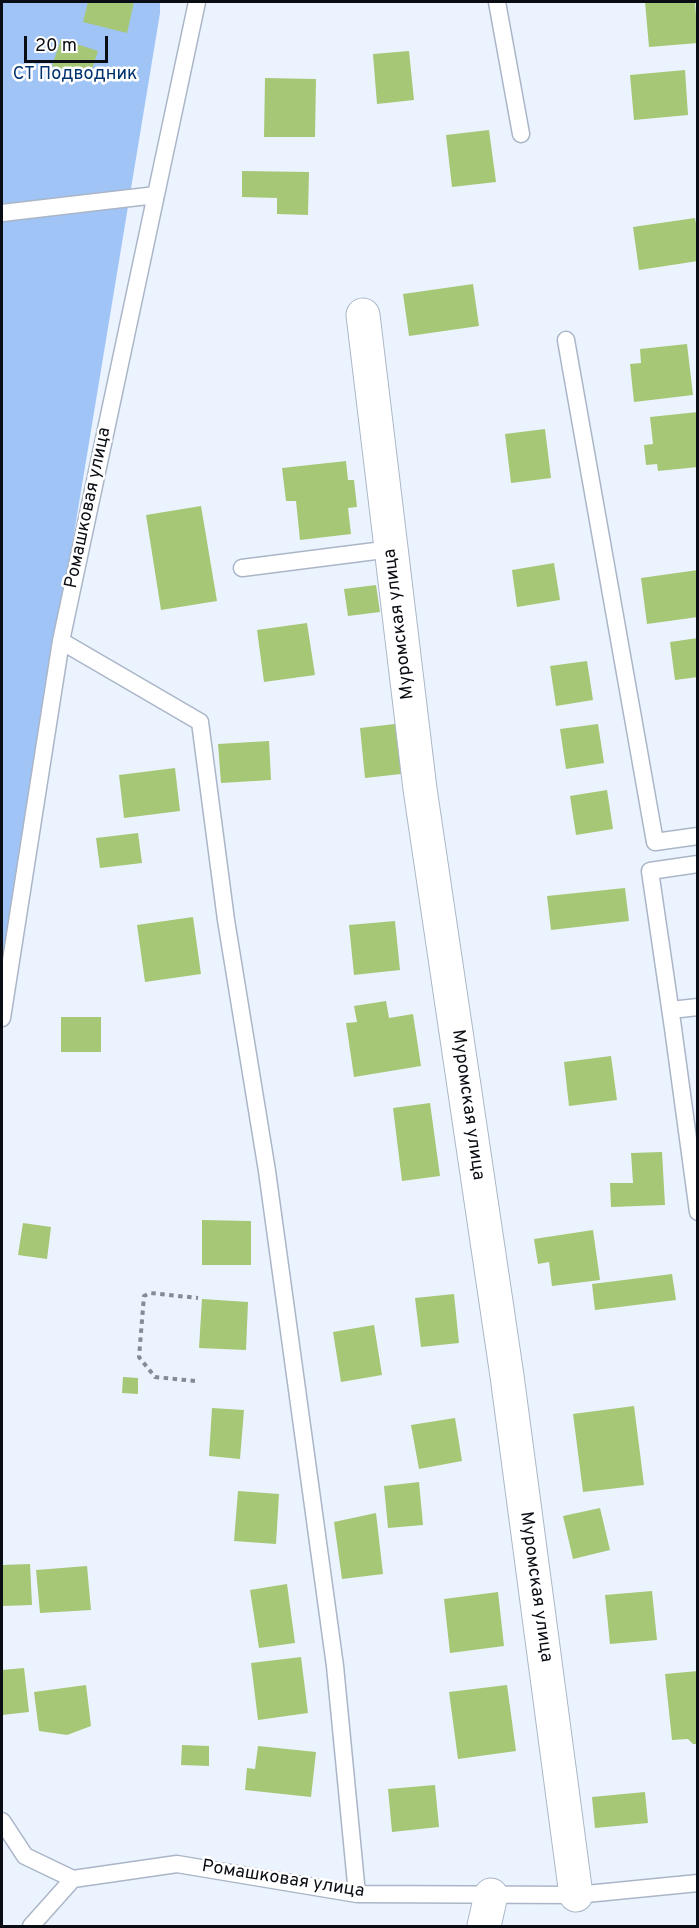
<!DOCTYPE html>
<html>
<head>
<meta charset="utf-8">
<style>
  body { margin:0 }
  #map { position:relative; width:699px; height:1928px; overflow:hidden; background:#ebf3fe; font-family:Overpass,sans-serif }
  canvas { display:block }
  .frame { position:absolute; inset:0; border:3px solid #0a0e14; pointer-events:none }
  .scale { position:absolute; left:24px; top:36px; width:84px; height:27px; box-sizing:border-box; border:3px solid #0a0e14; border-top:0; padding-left:8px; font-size:18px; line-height:21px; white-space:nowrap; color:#0a0e14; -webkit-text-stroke:4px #fff; paint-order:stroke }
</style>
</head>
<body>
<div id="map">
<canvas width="699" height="1928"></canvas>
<div class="frame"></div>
<div class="scale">20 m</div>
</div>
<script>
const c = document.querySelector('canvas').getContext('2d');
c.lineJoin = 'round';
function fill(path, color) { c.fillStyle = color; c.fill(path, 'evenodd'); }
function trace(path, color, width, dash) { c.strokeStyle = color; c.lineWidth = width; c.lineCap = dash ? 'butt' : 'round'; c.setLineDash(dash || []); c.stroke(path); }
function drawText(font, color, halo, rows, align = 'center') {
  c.font = font + ' Overpass,sans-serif'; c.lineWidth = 5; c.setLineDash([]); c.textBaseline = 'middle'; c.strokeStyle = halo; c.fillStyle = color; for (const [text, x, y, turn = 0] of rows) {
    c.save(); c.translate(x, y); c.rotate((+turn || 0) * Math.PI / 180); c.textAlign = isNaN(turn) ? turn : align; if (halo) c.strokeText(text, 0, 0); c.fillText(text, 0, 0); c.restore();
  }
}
fill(new Path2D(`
  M2,2H160V13L2,969Z`), '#a0c4f5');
fill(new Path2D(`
  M88,2H134L127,33L83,22Z
  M645,2H695L698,43L649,47Z
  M61,39L98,51L89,78L52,66Z
  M409,51L414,100L377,104L373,54Z
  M685,70L688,115L634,120L630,75Z
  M265,78L316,79L315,137H264Z
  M489,130L496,182L452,187L446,135Z
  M242,171L309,172L308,215L277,214V198L242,197Z
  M695,218L698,234V261L639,270L633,227Z
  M473,284L479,326L409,336L403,294Z
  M687,344L693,395L634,402L630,364L641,363L640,349Z
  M698,412V467L658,471L657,464L646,465L644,445L653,444L650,417Z
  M545,429L551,478L511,483L505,434Z
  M346,461L348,480H354L357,507L348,508L351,534L300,540L296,501H286L282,468Z
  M201,506L217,601L161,610L146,515Z
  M554,563L560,600L517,607L512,570Z
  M698,570V617L647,624L641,578Z
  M376,585L380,612L348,616L344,589Z
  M307,623L315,675L264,682L257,630Z
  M698,638V677L675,680L670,642Z
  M587,661L593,700L556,706L550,666Z
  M395,724L401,774L365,778L360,728Z
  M598,724L604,763L566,769L560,729Z
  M269,741L271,780L221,783L218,744Z
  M175,768L180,811L124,818L119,775Z
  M607,790L613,829L576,835L570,796Z
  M138,833L142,863L100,868L96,838Z
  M625,888L629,921L551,930L547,896Z
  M193,917L201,974L145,982L137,925Z
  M395,921L400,970L354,975L349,925Z
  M386,1001L389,1018L413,1014L421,1066L354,1077L346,1023L357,1022L354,1006Z
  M61,1017H101V1052H61Z
  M611,1056L617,1100L569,1106L564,1062Z
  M430,1103L440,1176L402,1181L393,1108Z
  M662,1152L665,1205L611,1207L610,1183H633L631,1153Z
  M202,1220L251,1221V1265H202Z
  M23,1223L51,1227L47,1259L18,1255Z
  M593,1230L600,1280L552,1286L549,1262L538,1264L534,1239Z
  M672,1274L676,1300L595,1310L592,1284Z
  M454,1294L459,1343L421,1347L415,1298Z
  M202,1299L248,1302L246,1350L199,1348Z
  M374,1325L382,1375L341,1382L333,1332Z
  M123,1377L138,1378V1394L122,1393Z
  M634,1406L644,1485L583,1492L573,1414Z
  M212,1408L244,1410L240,1459L209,1456Z
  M455,1418L462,1461L419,1469L411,1425Z
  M419,1482L423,1525L388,1528L384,1486Z
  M238,1491L279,1494L276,1544L234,1541Z
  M600,1508L610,1550L573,1559L563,1516Z
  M376,1513L383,1574L342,1579L334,1522Z
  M30,1564L32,1605L2,1606V1565Z
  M87,1566L91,1610L40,1613L36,1570Z
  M287,1584L295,1643L259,1648L250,1590Z
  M652,1591L657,1640L610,1644L605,1595Z
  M498,1592L504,1646L450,1653L444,1599Z
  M301,1657L308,1713L258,1720L251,1663Z
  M24,1668L29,1712L2,1715V1670Z
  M698,1671V1744H693L688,1739L672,1740L665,1674Z
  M86,1685L91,1726L67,1735L39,1731L34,1692Z
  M507,1685L516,1751L458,1759L449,1692Z
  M182,1745L209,1746V1766L181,1765Z
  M258,1746L316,1752L311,1797L245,1790L247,1768L255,1769Z
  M435,1785L439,1827L392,1832L388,1789Z
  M645,1792L648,1823L595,1828L592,1797Z`), '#a6c775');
const lane = new Path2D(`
  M497,2L521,134
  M2,213L156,195
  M566,340L655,842L698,836
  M242,568L391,549
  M61,641L200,722L226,920L267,1171L335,1666L357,1894
  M698,864L650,871L673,1028L698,1212
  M671,1010L698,1007
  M2,1018L61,641L197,2
  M2,1821L25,1856L73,1879L177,1864L357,1894L576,1895L698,1883
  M31,1926L73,1879`);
const street = new Path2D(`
  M363,315L420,789L507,1376L576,1895
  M484,1926L491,1895`);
trace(lane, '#aab6c8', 19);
trace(street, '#aab6c8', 35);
trace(new Path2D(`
  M195,1381L155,1377L139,1357L144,1296L150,1293L198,1298`), '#848b93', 4, [4.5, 4.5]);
trace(lane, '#fff', 16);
trace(street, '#fff', 33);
drawText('18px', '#01336f', '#fff', [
  ["СТ Подводник",75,75]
]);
drawText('18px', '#0a0e14', '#fff', [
  ["Ромашковая улица",89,508,-78],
  ["Муромская улица",400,624,-97],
  ["Муромская улица",467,1105,82],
  ["Муромская улица",535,1587,82],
  ["Ромашковая улица",283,1880,9]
]);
</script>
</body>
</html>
